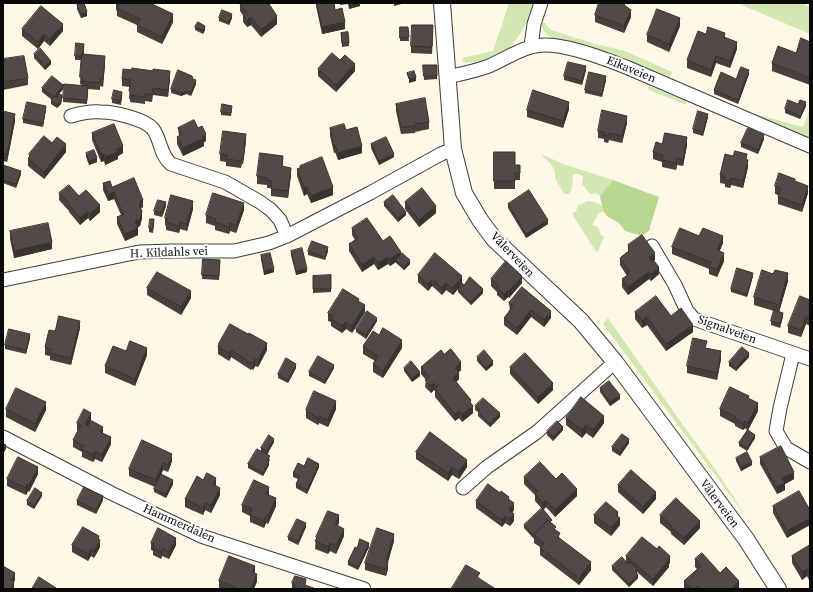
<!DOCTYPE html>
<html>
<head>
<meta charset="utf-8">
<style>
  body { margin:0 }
  #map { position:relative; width:813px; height:592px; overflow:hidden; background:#fff8e6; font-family:"Source Serif 4",serif }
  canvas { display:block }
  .frame { position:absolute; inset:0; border:4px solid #0a0a0a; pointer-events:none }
</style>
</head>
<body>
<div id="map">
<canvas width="813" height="592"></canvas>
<div class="frame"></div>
</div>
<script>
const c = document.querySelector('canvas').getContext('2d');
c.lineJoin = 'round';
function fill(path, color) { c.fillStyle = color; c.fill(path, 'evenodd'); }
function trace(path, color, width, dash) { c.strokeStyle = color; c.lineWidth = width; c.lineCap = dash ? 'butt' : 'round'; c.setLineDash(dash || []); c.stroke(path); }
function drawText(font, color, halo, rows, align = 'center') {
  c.font = font + ' "Source Serif 4",serif'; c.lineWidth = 4; c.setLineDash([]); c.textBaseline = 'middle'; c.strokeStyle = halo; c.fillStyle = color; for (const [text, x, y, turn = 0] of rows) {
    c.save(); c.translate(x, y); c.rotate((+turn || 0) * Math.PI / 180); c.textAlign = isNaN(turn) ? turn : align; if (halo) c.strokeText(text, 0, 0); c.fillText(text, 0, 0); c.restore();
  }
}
fill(new Path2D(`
  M509,3H535C528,23 515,48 495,58C486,62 473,61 464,63L462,58L493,51Z
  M737,3H806L805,6H809L810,8V34Z
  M543,21L551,30L595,44L625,51L672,72L670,77C641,66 612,55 582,45C573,42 557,41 549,36C544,33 540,27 543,21Z
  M649,86L686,101V105L647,89Z
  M810,109V141L754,117L752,113L803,127Z
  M541,154L563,164L613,180L600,196L597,193L590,194L582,184L583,176L578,174H573L572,189L569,194H564L555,178V171L551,164Z
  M588,201L594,202L601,205L603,211L599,213L592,225L598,227L601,235L604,237L597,253L572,214L576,211L578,205Z
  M608,318L683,425L716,470L747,518L603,324Z`), '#d3e7b2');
fill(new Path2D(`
  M613,180L659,197L650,227V230L642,236L625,231L619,223L608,217L603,211L600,196Z`), '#b8d891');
const minor = new Path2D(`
  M531,46L534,24L541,3
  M447,77C461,74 476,71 489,66C503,60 516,51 531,47C555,39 603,58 626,67L810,146
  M71,116C81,113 91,111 101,112C114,112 145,119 153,129C161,140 160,155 171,164L225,182L260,202L271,210L280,220L287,236
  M652,246L675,285L687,311L694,319L810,359
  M3,280L139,252L172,251H234L269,243L287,236L370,193L441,154L453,149
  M793,354L780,408L776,431L786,448L810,462
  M3,437L111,493L201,536L364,589
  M463,488L487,467L537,432L615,362`);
const tertiary = new Path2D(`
  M442,3L453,149L464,193L480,220L494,239L581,321L615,362L746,539L778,589`);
trace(minor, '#3d3d3d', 15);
trace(tertiary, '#3d3d3d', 18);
trace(minor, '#fff', 13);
trace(tertiary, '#fff', 16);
fill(new Path2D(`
  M116,3L173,22L162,44L137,32V25L117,16V11L116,10Z
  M316,3H334L335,10L345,29L322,34L316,6Z
  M340,3H360V6L349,9L348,4L340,5Z
  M625,3V6L631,17L624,33L595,22V15Z
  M240,4L277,24L261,37L251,25L247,27L243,22V15L240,11Z
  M77,5L87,16L81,18L77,9Z
  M219,18H232L229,25L219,21Z
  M680,26L669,52L647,42V35Z
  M195,27L205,30L203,34L195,30Z
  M400,27H408L409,41H400Z
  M22,29L63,31L50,46L44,41L38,49L22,36Z
  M348,32L349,46L342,47L341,33Z
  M433,33L432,54L411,53V46Z
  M706,34L725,37L737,49L730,68L716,63L711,77L687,68V60Z
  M810,42V85L772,71V63L796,53Z
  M84,48V54L105,63L103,87L100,86V90L88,89L87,104L63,102V98L82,86V85L80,84L81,60H75V56Z
  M34,54L51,64L45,70L34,58Z
  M3,59L28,78V85L3,90Z
  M340,60L355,71L336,92L318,76V69Z
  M423,65H437V79L424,80Z
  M586,70L582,85L564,80V76Z
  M749,74L738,104L714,94V90L736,79Z
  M170,78L168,97L153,95L152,102L145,101V104L130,102V99H129L130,87L122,86V79Z
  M606,80L602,97L585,93V90Z
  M196,84L191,96L186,94L181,96L171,93V89Z
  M42,88L63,89L59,94L62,98L61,104L57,108L51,104V100H52L42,92Z
  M122,96L121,105L112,103V99Z
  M396,104L429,122V129L415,132V133L401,134L396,111Z
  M806,106L800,119L785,113V109Z
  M46,109L43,127L23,123V119Z
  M232,109L231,116L221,115V112Z
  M569,109L563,128L527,117V110Z
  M3,111L15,121L7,162L3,161Z
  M708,117L703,136L693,133V129Z
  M627,123L622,143L609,140L608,143L604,142V139L598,138V131Z
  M178,128H198L206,141L204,142V146L183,156L177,144V137L179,136Z
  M330,128L346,130L362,153L338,160L335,152L334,153L330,136Z
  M92,133L123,153L118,156V159L105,165L104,161L101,162L92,140Z
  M764,139L758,154L741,147V143Z
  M246,141L243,164H242L241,168L226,166V162L220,161V154Z
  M52,143L66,152L44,179L28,166V158L29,157V154Z
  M371,144L394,157L379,165L371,148Z
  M662,144L687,145L683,166L677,165L676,170L662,167V162L653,159V152Z
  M494,152L515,165H520V180H515V189H494Z
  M86,153L97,162L89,165L86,157Z
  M747,160L748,167L743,188L731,185L730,188L725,187V184L720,183V175Z
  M283,163V167L291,175L288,198L271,196V188H267V185L257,184V176Z
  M3,165L21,174L16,188L3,183Z
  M300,166L333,195L311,203L307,194L304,196L297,176V169L300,168Z
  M795,182L808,193L802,212L778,204V195L775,194V186Z
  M103,183L112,187L143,207L141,208L142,218L140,226L138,227V235L125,241L117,224V217L121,215L114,199L108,201L103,190Z
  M59,193L79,196L100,212L90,221L88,218L80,225L69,212V211L59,200Z
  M384,202L406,215L398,222L384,206Z
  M405,202L436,213L419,227L405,209Z
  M508,204L548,224L526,238L508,208Z
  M166,206L162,217L154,215V211Z
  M193,209L187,231L180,229L179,233L166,230V226L165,225V218Z
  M244,210L236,233L230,231L229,234L215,230V226L206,223V215Z
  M154,223L153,233L149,232V228Z
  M352,228L383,241L401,255L410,264L404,270L396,263V262L390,266L388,264L378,270L374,264L362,272L349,251V244L355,240L352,235Z
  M10,231L52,249L14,258L10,239Z
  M699,236L723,243L719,252L724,261L717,277L709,274V269L672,254V247Z
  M628,245L655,260L652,262L659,274L651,281L649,279L628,295L622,287V279L627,276L620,265V258L628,252Z
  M291,251L307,272L296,275L291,255Z
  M308,251H328L325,260L308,255Z
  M261,255L274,272L264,275L261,259Z
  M203,259L220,260L219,280L202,279Z
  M331,275V292L313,293V276Z
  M418,275L462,284L483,293L471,305L458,292V289L453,295L446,290L442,295L432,286L428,291L418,282Z
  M753,276L747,297L731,292V289Z
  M491,279L522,283L509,298L508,297L504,301L497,295V292L491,286Z
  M788,281L779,312L783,316L780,328L771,325V321L774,311L754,305V297Z
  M522,287L551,318L544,327L531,317L517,335L504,325V318L510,311L509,303Z
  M147,288L191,298L181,315L147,295Z
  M810,300V326L806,324L801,337L788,333V326Z
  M359,302L365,312L352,333L346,329L342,333L331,326V322L328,321V313Z
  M635,312L671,316L693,332L666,351L647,325L642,328L635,319Z
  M377,321L366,339L356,332V329Z
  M80,328L71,365L50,360V356L45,355V347L55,331Z
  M379,335L402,348L383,378L373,372V364L375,361L363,354V346Z
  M30,338L26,354L5,349V345Z
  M218,347L267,350L258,367L255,366L253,370L252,369L251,370L231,357L229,361L218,354Z
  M126,351L147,355L135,386L105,373V366Z
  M444,354L461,370L459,372V379L456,382L471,404L473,413L462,422L459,418L455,421L435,397V391L434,390L431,393L425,387L426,380L421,374V367Z
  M477,357L493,365L486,371L477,361Z
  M749,357L736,371L729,366V362Z
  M721,359L717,380L687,373V366Z
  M510,367L553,390L538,404L510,374Z
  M296,368L288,383L278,378V374Z
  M334,368L325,384L309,376V372Z
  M404,368L420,376L412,382L404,371Z
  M600,388L620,399L610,406L600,392Z
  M749,399L758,411L748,430L755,438L747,451L739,446V443L747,430L745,428L743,430L735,426V424L720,416V409Z
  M475,406L500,417L490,427L478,416V412L475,410Z
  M6,409L46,410L35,432L6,417Z
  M336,409L328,427L319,423L318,425L306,418V410Z
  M566,418L604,423L593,438L586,433L582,438L566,425Z
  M90,420L103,433L111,444L102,462L95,459L93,462L82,457V452L73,447V440L78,431L77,430V423Z
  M563,430L553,441L547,435V431Z
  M274,442L267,454L270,460L269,461V465L263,476L248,468V464L261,451V448Z
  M629,443L620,456L612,451V447Z
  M416,452L467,467L459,479L452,475L448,481L416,459Z
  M760,457L794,479L785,484V490L777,494L760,464Z
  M736,458L752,465L741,471L736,461Z
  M172,461L168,472L163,470L161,474L173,484L166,498L154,492V489L155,487L129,476V469Z
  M304,466L319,467L307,494L296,488V484L298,479L293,477V473Z
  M38,474L29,492L28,491L26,495L7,486V479Z
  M524,477L556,479L577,496L555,517L546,507L543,510L535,501V495L524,484Z
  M203,480L216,485V486L220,495L211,513L205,510L203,515L185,507V499Z
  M618,485L656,499L643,514L618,492Z
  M269,494V495L276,506L268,524L266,523L264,528L250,522V516L242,512V505Z
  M42,496L34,509L27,505V501Z
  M509,499L514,510L512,513L514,521L510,526L505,523L502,527L476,508V501Z
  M103,500L96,514L77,505V501Z
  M773,506L810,510L787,538L773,513Z
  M594,515L618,517L620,525L611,536L594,523Z
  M660,515L700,528L684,545L671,534V532L660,523Z
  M339,523L337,525L344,536L336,554L330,551L328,554L315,549L316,537Z
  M552,523L560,539L591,570L579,585L540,555V547L534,543V539L524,528V525Z
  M306,527L298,545L288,540V537Z
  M99,539L100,547L94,558L91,556L88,561L72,552V545Z
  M394,541L388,562V569L386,576L365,570V563Z
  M151,543L176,545L169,559L162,556L161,559L153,555V551L151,550Z
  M810,545V582L807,576L802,580L792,563V556Z
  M369,547L358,570L348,565V562L357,548Z
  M626,556L670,563L669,564V567L653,586L637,572V573L638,578L629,587L612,570V566L626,562Z
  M695,559L720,573L739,588V589H685L684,588V581L697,569L695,567Z
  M255,573L257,581L254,589H219V581Z
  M292,583L306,586L316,589H292Z`), '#47403c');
fill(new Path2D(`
  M349,3H360V6L349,9Z
  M394,3H405L394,6Z
  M631,10V17L624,33V26Z
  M87,12V16L81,18V14Z
  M173,14V22L162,44V37Z
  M232,14V18L229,25V22Z
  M277,16V24L261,37V30Z
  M251,17V25L247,27V20Z
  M680,18V26L669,52V44Z
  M345,22V29L322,34V27Z
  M63,24V31L50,46V39Z
  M205,26V30L203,34V31Z
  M44,34V41L38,49V42Z
  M737,42V49L730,68V61Z
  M105,56V63L103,87V79Z
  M716,56V63L711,77V70Z
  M51,61V64L45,70V66Z
  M355,64V71L336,92V85Z
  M586,66V70L582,85V81Z
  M749,70V74L738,104V100Z
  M170,71V78L168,97V90Z
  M606,76V80L602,97V94Z
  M416,77V81L409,83V79Z
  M196,80V84L191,96V92Z
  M63,85V89L54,101V97Z
  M186,91V94L181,96V93Z
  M62,95V98L61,104L57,108V105Z
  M569,102V109L563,128V121Z
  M806,102V106L800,119V116Z
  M46,106V109L43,127V123Z
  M15,114V121L7,162V154Z
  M708,114V117L703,136V132Z
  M627,116V123L622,143V136Z
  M206,134V141L204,142V146L183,156V148Z
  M246,134V141L243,164V157Z
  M764,135V139L758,154V150Z
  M687,137V145L683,166V159Z
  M66,144V152L44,179V172Z
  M335,145V152L334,153V146Z
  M123,146V153L118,156V159L105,165V157L116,149Z
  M362,146V153L338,160V153Z
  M104,154V161L101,162V155Z
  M394,154V157L379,165V161Z
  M97,158V162L89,165V161Z
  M677,158V165L676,170V163Z
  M748,160V167L743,188V181Z
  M291,168V175L288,198V191Z
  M21,171V174L16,188V184Z
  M731,178V185L730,188V181Z
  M808,186V193L802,212V205Z
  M307,187V194L304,196V188Z
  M333,187V195L311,203V196Z
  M114,192V199L108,201V194Z
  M143,200V207L141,208V211L139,205L140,201Z
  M193,201V209L187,231V224Z
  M166,202V206L162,217V213Z
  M244,203V210L236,233V226Z
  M100,205V212L90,221V214Z
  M436,206V213L419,227V220Z
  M88,211V218L80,225V218Z
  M142,211V218L140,226L135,228V221Z
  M406,212V215L398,222V218Z
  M548,220V224L526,238V234Z
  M180,222V229L179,233V226Z
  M230,223V231L229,234V227Z
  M138,228V235L125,241V234Z
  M723,236V243L717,258V250Z
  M52,242V249L14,258V251Z
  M328,247V251L325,260V257Z
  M401,252V259L396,260V262L390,266V259Z
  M655,253V260L649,265V257Z
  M724,253V261L717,277V270Z
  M374,257V264L362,272V265Z
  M388,257V264L378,270V263Z
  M410,260V264L404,270V267Z
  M659,267V274L651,281V274Z
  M274,269V272L264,275V271Z
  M307,269V272L296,275V271Z
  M649,272V279L628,295V287Z
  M753,273V276L747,297V294Z
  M788,273V281L779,312V305Z
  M462,276V284L453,295V288Z
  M522,276V283L509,298V291Z
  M432,279V286L428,291V284Z
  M446,283V290L442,295V288Z
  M483,289V293L471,305V302Z
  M508,290V297L504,301V294Z
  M191,291V298L181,315V307Z
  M365,305V312L352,333V326Z
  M531,310V317L517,335V328Z
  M551,311V318L544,327V320Z
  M783,313V316L780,328V324Z
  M647,317V325L642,328V321Z
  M806,317V324L801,337V330Z
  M377,318V321L366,339V335Z
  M80,321V328L71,365V358Z
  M346,322V329L342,333V326Z
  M693,325V332L666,351V344Z
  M30,334V338L26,354V350Z
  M402,340V348L383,378V371Z
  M267,343V350L258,367V360Z
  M147,348V355L135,386V379Z
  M231,350V357L229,361V353Z
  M721,351V359L717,380V373Z
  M749,353V357L736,371V368Z
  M255,359V366L253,370V363Z
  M493,361V365L486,371V368Z
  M461,362V370L455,375V368Z
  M296,364V368L288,383V380Z
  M334,365V368L325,384V381Z
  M420,372V376L412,382V378Z
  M459,372V379L453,385V378Z
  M434,383V390L431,393V386Z
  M553,383V390L538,404V397Z
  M620,395V399L610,406V402Z
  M471,400V408L473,406V413L462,422V415L470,402Z
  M336,401V409L328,427V420Z
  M46,402V410L35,432V424Z
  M758,403V411L748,430V423Z
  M459,411V418L455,421V414Z
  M91,413V420L85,431V424Z
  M500,413V417L490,427V424Z
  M319,416V423L318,425V418Z
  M604,416V423L593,438V430Z
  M745,421V428L743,430V423Z
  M586,425V433L582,438V430Z
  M103,427V434L100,432Z
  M563,427V430L553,441V437Z
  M755,435V438L747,451V448Z
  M111,437V444L102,462V455Z
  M274,439V442L267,455V451Z
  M629,439V443L620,456V452Z
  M6,445V449L3,454V450Z
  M95,451V459L93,462V455Z
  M172,454V461L168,472V465Z
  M467,460V467L459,479V472Z
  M269,461V465L263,476V473Z
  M752,462V465L741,471V467Z
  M163,463V470L156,488V480Z
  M319,464V467L307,494V490Z
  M38,467V474L29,492V485Z
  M452,467V475L448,481V473Z
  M794,472V479L785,484V490L777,494V487L782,478Z
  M216,478V485L213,492V484Z
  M173,480V484L166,498V494Z
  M28,484V491L26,495V488Z
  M269,487V494L266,501V494Z
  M220,488V495L211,513V506Z
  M577,489V496L555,517V510Z
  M656,492V499L643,514V507Z
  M42,493V496L34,509V506Z
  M103,496V500L96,514V510Z
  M276,498V506L268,524V516Z
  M546,500V507L543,510V503Z
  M205,503V510L203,515V508Z
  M514,503V510L509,517V510Z
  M618,512V520L620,518V525L611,536V528L616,515Z
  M514,514V521L510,526V519Z
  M339,515V523L335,531V524Z
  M266,516V523L264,528V521Z
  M505,516V523L502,527V520Z
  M810,518V525L787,538V531Z
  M700,521V528L684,545V538Z
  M306,523V527L298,545V541Z
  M344,529V536L336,554V546Z
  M394,534V541L386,568V561Z
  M99,536V542L100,540V547L94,558V551Z
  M176,538V545L169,559V552Z
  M330,543V551L328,554V547Z
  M369,543V547L358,570V567Z
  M162,548V556L161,559V552Z
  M91,549V556L88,561V554Z
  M670,556V563L669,564V567L653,586V579Z
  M388,562V569L386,576V569Z
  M591,562V570L579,585V578Z
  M255,566V573L252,572Z
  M807,569V576L802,580V572Z
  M15,573V580L11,588V580Z
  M257,574V581L254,589H251Z
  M638,575V578L629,587V584Z
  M739,581V589H731Z
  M14,582V589H10Z`), '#393431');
const building = new Path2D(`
  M82,3H84L87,12L81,14L77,5Z
  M116,3H150L173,14L162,37L137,25L140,19L117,8L119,5Z
  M241,3H266L268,5L269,4L277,16L261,30L251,17L247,20L243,15L246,12L240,4Z
  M317,3H334L335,10L342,8L345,22L322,27Z
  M599,3H625L624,5L631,10L624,26L595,15Z
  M41,6L63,24L50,39L44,34L38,42L22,29Z
  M657,9L680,18L669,44L647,35Z
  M222,10L232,14L229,22L219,18Z
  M198,22L205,26L203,31L195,27Z
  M412,25H433L432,47L411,46Z
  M400,27H408L409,37L400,38Z
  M708,27L725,33L724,37L737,42L730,61L716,56L711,70L687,60L698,31L706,34Z
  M348,32L349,43H342L341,33Z
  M801,38L810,42V78L772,63L778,46L796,53Z
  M76,43L84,44L83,54H82V56H75Z
  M40,48L51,61L45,66L34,54Z
  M332,53L340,60L345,55L355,64L336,85L318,69Z
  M82,54L105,56L103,79H100V83L82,81V77H80Z
  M24,56L28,78L3,82V59Z
  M568,62L586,66L582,81L564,76Z
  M423,65H437V76H424Z
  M741,67L749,70L738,100L714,90L721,72L736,79Z
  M132,68L153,71V69L170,71L168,90L153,88L152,94H145V97L130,95L131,92L129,91L131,80L122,79L123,69L132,70Z
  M178,70L192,76L193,79L196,80L191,92L186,91L181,93L171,89Z
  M414,71L416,77L409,79L407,73Z
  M589,72L606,76L602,94L585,90Z
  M52,76L63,85L54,97L42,88Z
  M64,84L88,86L87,100L63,98Z
  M114,90L122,92L121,101L112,99Z
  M533,90L569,102L563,121L527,110Z
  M58,94L62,95L61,101L57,105L51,100L55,96L57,98Z
  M425,98L429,122L415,124V126L401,127L396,104Z
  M788,100L798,104L800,100L806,102L800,116L785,109Z
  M27,102L46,106L43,123L23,119Z
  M222,104L232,106L231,113L221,112Z
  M602,110L627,116L622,136L609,133L608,136L604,135V132L598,131Z
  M3,111L15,114L7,154H3Z
  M698,111L708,114L703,132L693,129Z
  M194,120L198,128L202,126L206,134L202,136L204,138L183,148L177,137L182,134L178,128Z
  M114,124L123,146L116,149L118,152L105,157L104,154L101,155L92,133Z
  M344,124L346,130L357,127L362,146L338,153L335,145L334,146L330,128Z
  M748,128L764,135L758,150L741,143Z
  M223,131L246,134L243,157H242L241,161L226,159L227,155L220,154Z
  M665,133L687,137L683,159L677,158L676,163L662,160L663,155L653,152L656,142L662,144Z
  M44,136L52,143L57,137L66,144L44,172L28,158L30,156L29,154Z
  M386,137L394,154L379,161L371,144Z
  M94,150L97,158L89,161L86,153Z
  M735,151L747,154L746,159L748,160L743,181L731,178L730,181L725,180V177L720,175L725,154L733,156Z
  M494,152H515V165H520V173H515V181H494Z
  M260,153L283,156L282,166L291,168L288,191L271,189L272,181L267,180V178L257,176Z
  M322,157L333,187L311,196L307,187L304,188L297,169L300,168V166Z
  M3,165L21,171L16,184L3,180Z
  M779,173L795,179V181L808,186L802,205L778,197L781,188L775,186Z
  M134,178L143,200L140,201L141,204L139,205L142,211L140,219L135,221L138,228L125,234L117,217L124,214L121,209L114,192L108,194L103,183L110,181L112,187Z
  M69,185L79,196L86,190L100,205L90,214L88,211L80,218L69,205L70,204L59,193Z
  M422,188L436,206L419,220L405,202Z
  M529,190L548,220L526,234L508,204Z
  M213,193L244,203L236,226L230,223L229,227L215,222L216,219L206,215Z
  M171,195L193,201L187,224L180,222L179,226L166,222L167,219L165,218Z
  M393,195L406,212L398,218L384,202Z
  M158,200L166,202L162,213L154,211Z
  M367,218L383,241L390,236L401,252L390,259L388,257L378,263L374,257L362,265L349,244L358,238L352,228Z
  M150,219H154L153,229L149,228Z
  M48,223L52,242L14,251L10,231Z
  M680,228L699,236L703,228L723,236L717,250L724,253L717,270L709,266L711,262L672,247Z
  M642,235L655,253L649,257L652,262L654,261L659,267L651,274L649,272L628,287L622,279L629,274L628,273L630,272L620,258L630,250L628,248L629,246L628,245Z
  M312,241L328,247L325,257L308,251Z
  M302,248L307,269L296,271L291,251Z
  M270,253L274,269L264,271L261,255Z
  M402,253L410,260L404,267L396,260Z
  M435,253L462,276L453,288L446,283L442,288L432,279L428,284L418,275Z
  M203,259L220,260L219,276L202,275Z
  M506,261L522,276L509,291L508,290L504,294L497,288L499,286L491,279Z
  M737,268L753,273L747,294L731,289Z
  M762,270L773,274L775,270L788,273L779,305L754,297Z
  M157,272L191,291L181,307L147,288Z
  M331,275V289H313V276Z
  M470,277L483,289L471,302L458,289L462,283L464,285Z
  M522,287L551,311L544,320L531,310L517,328L504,318L513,306L509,303Z
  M343,289L359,299L358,301L365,305L352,326L346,322L342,326L331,319L333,316L328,313Z
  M656,296L671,316L681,308L693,325L666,344L647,317L642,321L635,312Z
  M800,296L810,300V318L806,317L801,330L788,326Z
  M774,310L783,313L780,324L771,321Z
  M367,311L377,318L366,335L356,329Z
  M59,316L80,321L71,358L50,353L51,349L45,347L49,330L55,331Z
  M230,324L248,334L249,333L267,343L258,360L255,359L253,363L252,362L251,363L231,350L229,353L218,347L219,343Z
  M383,328L402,340L383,371L373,364L378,356L363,346L373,331L379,335Z
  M9,329L30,334L26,350L5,345Z
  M693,338L707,341L705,348L721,351L717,373L687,366Z
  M130,341L147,348L135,379L105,366L113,346L126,351Z
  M742,347L749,353L736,368L729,362Z
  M451,349L461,362L455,368L459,372L453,378L471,400L470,402L473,406L462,415L459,411L455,414L435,389L438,387L434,383L431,386L425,380L429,377L421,367L441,350L444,354Z
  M484,350L493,361L486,368L477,357Z
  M525,353L553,383L538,397L510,367Z
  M318,356L334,365L325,381L309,372Z
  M286,358L296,364L288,380L278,374Z
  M411,361L420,372L412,378L404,368Z
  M609,381L620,395L610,402L600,388Z
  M730,387L749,396L748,398L758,403L748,423L745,421L743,423L735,419L736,417L720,409Z
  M16,388L46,402L35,424L6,409Z
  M314,391L336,401L328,420L319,416L318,418L306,410Z
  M581,397L604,416L593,430L586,425L582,430L566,418Z
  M483,398L500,413L490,424L478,412L480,410L475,406Z
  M84,409L91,413L85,424L88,426L90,420L103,427L100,432L111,437L102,455L95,451L93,455L82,449L84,446L73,440L81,425L77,423Z
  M557,421L563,427L553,437L547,431Z
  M748,430L755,435L747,448L739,443Z
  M430,432L467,460L459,472L452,467L448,473L416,452Z
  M622,434L629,439L620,452L612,447Z
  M269,435L274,439L267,451L261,448Z
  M142,440L172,454L168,465L163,463L156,480L129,469Z
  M3,444L6,445L3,450Z
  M781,446L794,472L782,478L785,483L777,487L760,457Z
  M257,449L270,456L267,460L269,461L263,473L248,464Z
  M747,452L752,462L741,467L736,458Z
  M18,457L38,467L29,485L28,484L26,488L7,479Z
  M308,458L319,464L307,490L296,484L300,476L293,473L298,463L304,466Z
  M540,462L556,479L562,473L577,489L555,510L546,500L543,503L535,494L538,491L524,477Z
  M631,470L656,492L643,507L618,485Z
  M207,473L216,478L213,484L220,488L211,506L205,503L203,508L185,499L197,476L203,480Z
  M161,474L173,480L166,494L154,489Z
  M254,480L269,487L266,494L276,498L268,516H266L264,521L250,515L252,509L242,505Z
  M488,484L500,493L501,491L509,497L508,499L514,503L509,510L514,514L510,519L505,516L502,520L476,501Z
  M84,487L103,496L96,510L77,501Z
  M35,488L42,493L34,506L27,501Z
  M799,491L810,510V518L787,531L773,506Z
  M676,498L700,521L684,538L671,527L672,526L660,515Z
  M606,502L618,512L616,515L620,518L611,528L594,515Z
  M542,508L552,520L550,522L548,520L534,535L524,525Z
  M328,511L339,515L335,524L344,529L336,546L330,543L328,547L315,541L317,538L316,537Z
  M297,519L306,523L298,541L288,537Z
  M548,520L556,527L554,529L560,533L558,537L591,562L579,578L540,548L544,543L534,535Z
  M83,527L99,536L98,539L100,540L94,551L91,549L88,554L72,545Z
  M158,528L176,538L169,552L162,548L161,552L153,548L154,544L151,543Z
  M377,528L394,534L386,561L388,562L386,569L365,563Z
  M642,537L657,549L659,546L670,556L668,559L669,560L653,579L626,556Z
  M360,539L369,543L358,567L348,562L355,547L357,548Z
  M810,545V575L807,569L802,572L792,556Z
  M702,553L720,573L726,567L739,581L731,589H700L698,586L694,589H692L684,581L701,566L695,559Z
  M229,556L255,566L252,572L257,574L251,589H239L219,581Z
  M622,557L628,564L630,562L637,569L635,571L638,575L629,584L612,566Z
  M466,565L480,573L477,577L494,588L493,589H454L452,588Z
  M3,566L15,573L11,580L14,582L10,589H3Z
  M295,576L306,579L305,585L316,589H294L295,584L292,583Z
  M39,577L56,588L55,589H32Z`);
fill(building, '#524a46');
trace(building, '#393431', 1);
drawText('12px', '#0a0a0a', '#fff', [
  ["Eikaveien",631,70,22],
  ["H. Kildahls vei",169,253,-2],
  ["Vålerveien",512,255,46],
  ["Signalveien",727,330,20],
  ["Vålerveien",719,504,53],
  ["Hammerdalen",179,524,24]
]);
</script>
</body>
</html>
